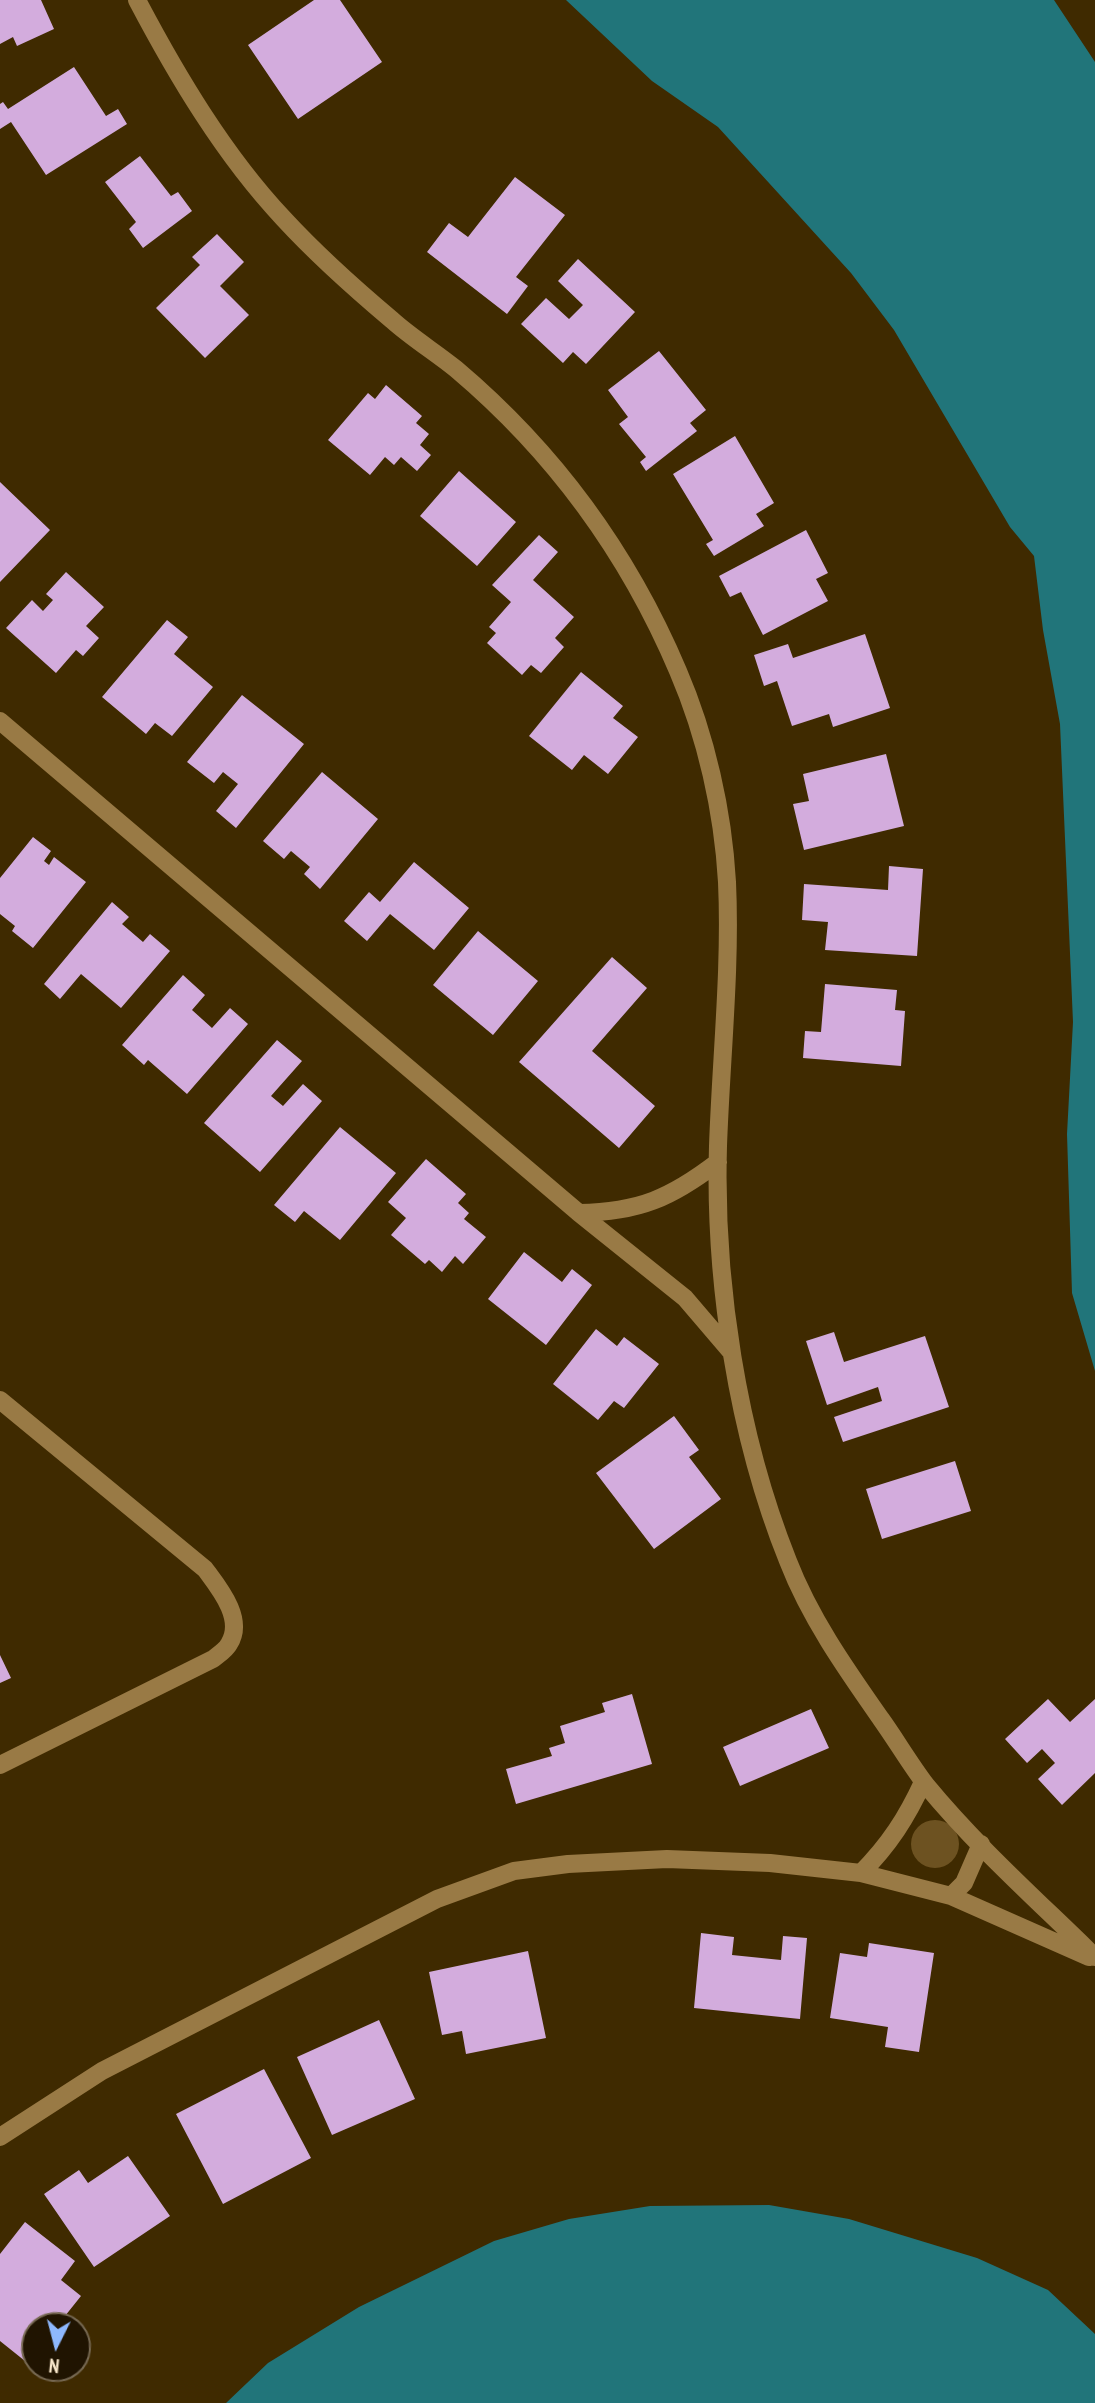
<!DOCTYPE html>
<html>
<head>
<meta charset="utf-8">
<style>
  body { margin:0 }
  #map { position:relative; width:1095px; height:2403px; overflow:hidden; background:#3f2a00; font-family:"PT Sans Narrow",sans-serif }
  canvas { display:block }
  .north { position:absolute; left:21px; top:2312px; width:70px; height:70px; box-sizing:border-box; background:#201401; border:2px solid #766852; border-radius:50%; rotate:186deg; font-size:19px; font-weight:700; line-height:28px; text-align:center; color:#f8e7cb }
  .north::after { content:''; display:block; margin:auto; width:24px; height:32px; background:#8eb8fd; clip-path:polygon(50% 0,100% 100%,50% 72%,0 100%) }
</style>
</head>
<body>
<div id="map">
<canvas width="1095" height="2403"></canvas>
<div class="north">N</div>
</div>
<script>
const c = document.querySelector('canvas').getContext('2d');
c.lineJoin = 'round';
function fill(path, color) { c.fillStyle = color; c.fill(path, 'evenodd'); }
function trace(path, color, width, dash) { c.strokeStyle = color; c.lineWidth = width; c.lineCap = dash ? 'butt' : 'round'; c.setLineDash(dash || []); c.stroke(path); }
fill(new Path2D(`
  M911 1844a24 24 0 1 1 48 0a24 24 0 1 1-48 0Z`), '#6d5221');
fill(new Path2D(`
  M566,0H1054L1095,62V1371L1072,1293L1067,1134L1073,1022L1060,724L1043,630L1034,556L1010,527L894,330L851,273L718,127L652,81Z
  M769,2205L849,2219L977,2258L1048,2290L1095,2334V2403H226L268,2363L359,2307L494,2241L569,2219L650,2206Z`), '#21757a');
fill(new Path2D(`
  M0,0H41L54,29L17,46L13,37L0,44Z
  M314,0H340L382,62L298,119L248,45Z
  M74,67L106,116L118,109L127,124L46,175L11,122L0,129V104L3,102L8,109Z
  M140,156L171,196L178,192L192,211L143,248L129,229L136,222L105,182Z
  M515,177L565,215L516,277L528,286L507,314L427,252L449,223L468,237Z
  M217,234L244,262L220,286L249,315L205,358L156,308L200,265L192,257Z
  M578,259L635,312L586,364L573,352L563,363L521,324L546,298L569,319L583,305L558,281Z
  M659,351L706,410L690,423L697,431L646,471L640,462L646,457L619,424L628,417L608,390Z
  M386,385L422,416L416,423L429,434L420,445L431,455L417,471L401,457L394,465L385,457L370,475L328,440L368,393L375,399Z
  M735,436L774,503L756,514L764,526L714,556L706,544L713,540L673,474Z
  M459,471L516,522L477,566L420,516Z
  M0,482L50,530L0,582Z
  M806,530L828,573L816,579L828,601L763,635L741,592L730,597L719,576Z
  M539,535L558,552L533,580L574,617L555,638L564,647L541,673L531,665L522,675L487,643L496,633L489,627L511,602L492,585Z
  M66,572L104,607L86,626L99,638L83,656L76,650L56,673L6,628L32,600L43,611L53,600L46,594Z
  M167,620L188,637L174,654L213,687L172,736L155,723L146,734L102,697Z
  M865,634L890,708L833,727L829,714L792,726L777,681L764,686L754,655L788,644L793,658Z
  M581,672L623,706L613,718L638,737L608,774L584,755L572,770L529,736Z
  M242,695L304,744L236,828L216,811L238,784L223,772L214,783L187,762Z
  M886,754L904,826L804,850L793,804L809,801L803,774Z
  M322,772L378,819L320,889L304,874L310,867L291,851L284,859L263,841Z
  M33,837L51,851L44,861L49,865L54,857L86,882L33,948L12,931L15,926L0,914V878Z
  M414,862L469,908L434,950L390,914L367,941L344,921L369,892L380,902Z
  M889,866L923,869L917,956L825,950L828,922L802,920L804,884L888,890Z
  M112,902L129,917L122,924L143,942L150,934L170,951L121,1008L81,974L60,999L44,984Z
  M478,931L538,981L493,1035L433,985Z
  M612,957L647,988L592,1051L655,1106L619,1148L519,1062Z
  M183,975L205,995L192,1010L212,1028L230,1008L248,1024L187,1094L148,1060L144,1065L122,1045Z
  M825,984L897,990L895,1010L905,1011L901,1066L803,1058L805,1031L821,1032Z
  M277,1040L302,1061L271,1096L283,1106L303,1084L322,1101L260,1172L204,1123Z
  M340,1127L396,1173L340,1240L304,1211L295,1222L274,1205Z
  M426,1159L466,1194L458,1203L469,1213L464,1219L486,1237L463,1264L455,1256L442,1272L429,1260L425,1264L391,1235L406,1218L388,1202Z
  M524,1252L562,1282L572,1269L592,1285L546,1345L488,1299Z
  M596,1329L617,1346L624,1337L659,1364L624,1408L614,1401L598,1420L553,1384Z
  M834,1332L844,1362L925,1336L949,1407L843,1442L834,1417L882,1401L878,1387L827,1405L806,1341Z
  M674,1416L699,1450L689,1457L721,1499L654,1549L596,1473Z
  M955,1461L971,1511L882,1539L866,1489Z
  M0,1655L11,1678L0,1683Z
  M632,1694L652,1764L516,1804L506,1769L552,1756L549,1748L565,1743L560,1726L605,1712L602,1703Z
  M1048,1699L1070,1722L1095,1699V1773L1062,1805L1038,1779L1055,1763L1042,1749L1027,1763L1005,1739Z
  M811,1709L829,1748L740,1786L723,1747Z
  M701,1933L734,1937L732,1955L781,1960L783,1936L807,1938L800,2019L694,2008Z
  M869,1943L934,1953L919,2052L885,2047L888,2027L830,2018L840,1953L867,1957Z
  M528,1951L546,2038L466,2054L462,2031L442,2035L429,1972Z
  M379,2020L415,2099L332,2135L297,2057Z
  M264,2069L311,2158L223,2204L176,2114Z
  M128,2156L170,2216L94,2267L44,2194L79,2170L88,2183Z
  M25,2222L75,2261L61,2280L81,2296L57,2326H35V2369L0,2341V2254Z`), '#d3acdd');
trace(new Path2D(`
  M137,0C177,76 224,155 283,218C317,255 354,288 392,320C412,338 435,352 456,369C553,451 628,553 678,671C706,736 723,811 727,882C731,968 721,1059 718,1146C714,1281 737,1434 788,1561C810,1618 846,1669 881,1719C896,1740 910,1764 926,1785C977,1847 1038,1901 1095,1957
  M0,721L579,1213L685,1298L732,1353
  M579,1213C639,1212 671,1198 718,1162
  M0,1400L205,1569C219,1588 245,1619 229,1644C226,1650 218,1655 213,1659L0,1765
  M861,1873C889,1845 907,1817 923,1782
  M951,1896L964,1883L981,1844
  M0,2137L102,2071L437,1899L514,1871L568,1864L667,1859L770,1863L861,1873L951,1896L1089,1957`), '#997a45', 18);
</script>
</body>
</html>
